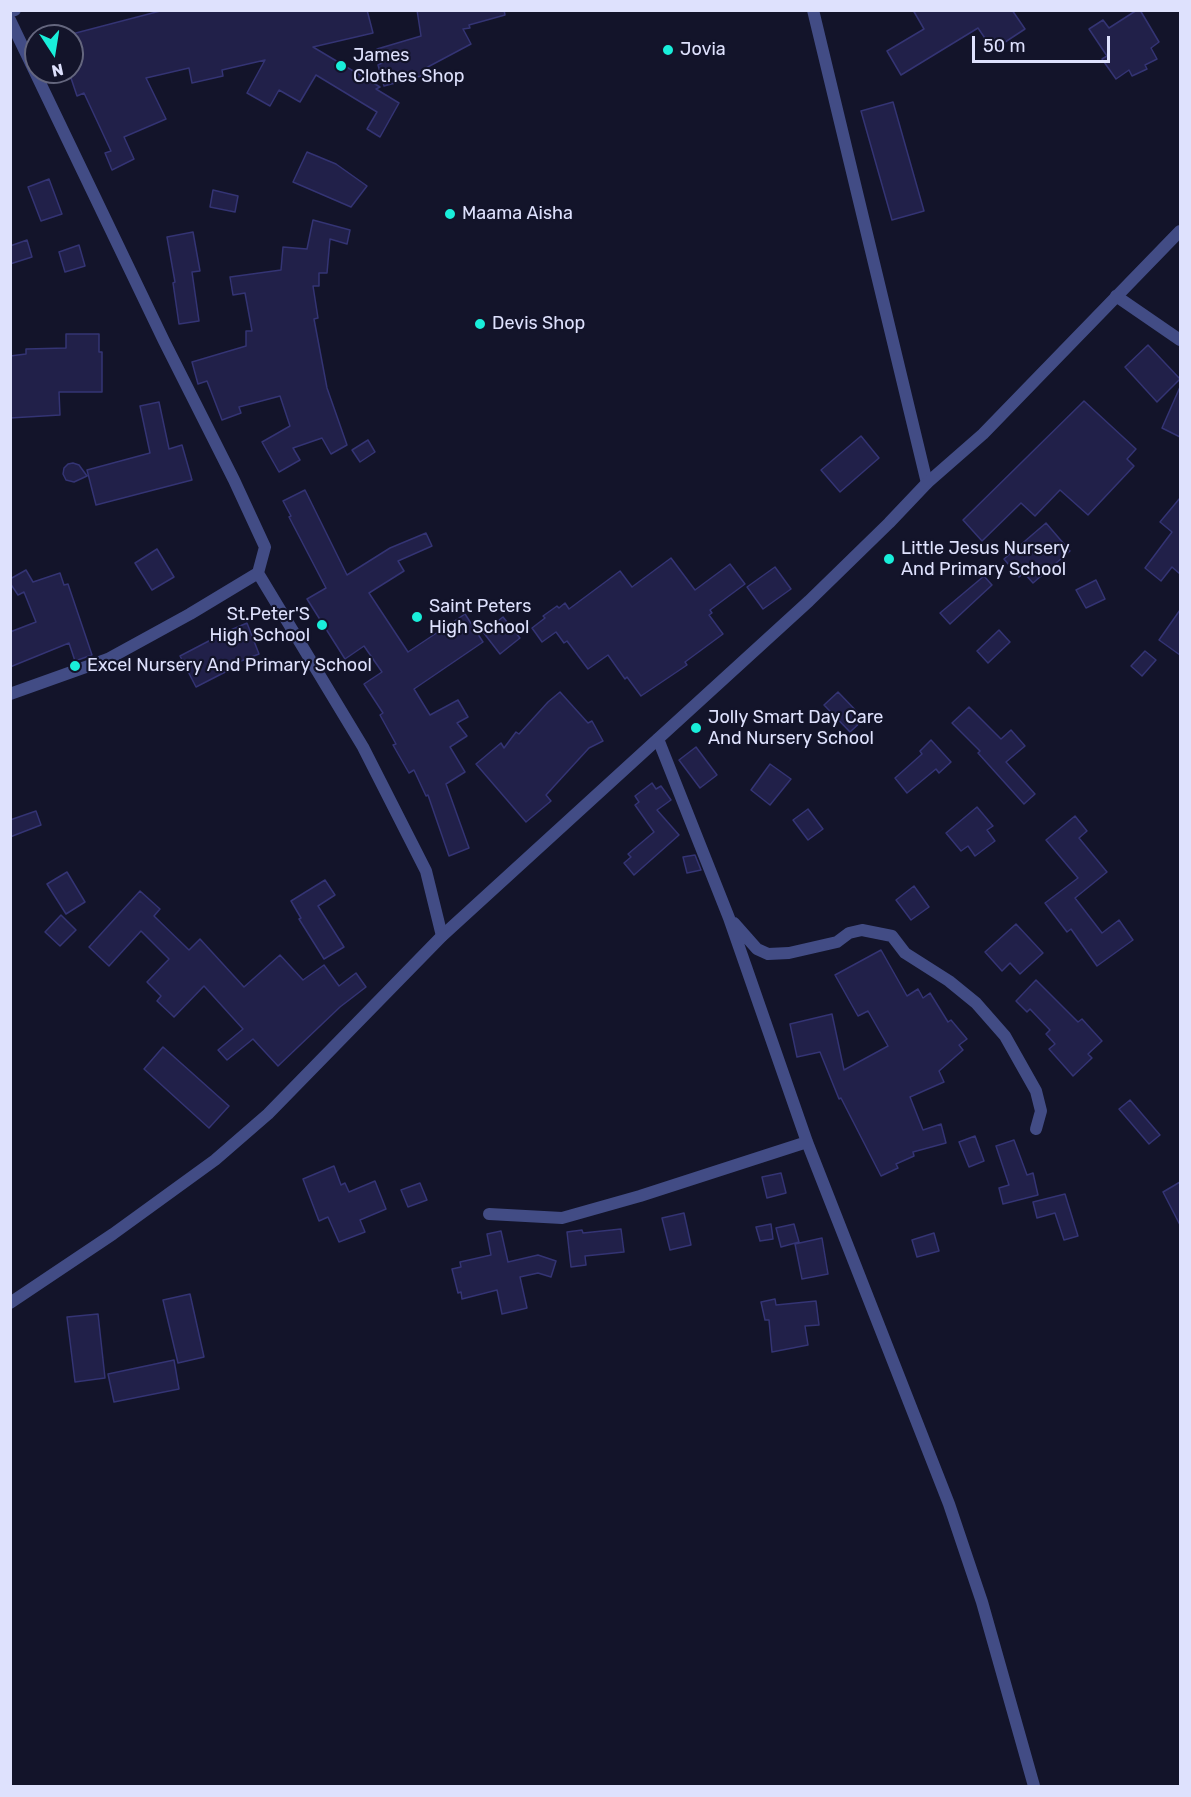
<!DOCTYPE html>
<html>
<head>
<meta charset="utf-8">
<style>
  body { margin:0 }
  #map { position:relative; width:1191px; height:1797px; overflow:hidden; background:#13142a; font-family:Rubik,sans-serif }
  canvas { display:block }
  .frame { position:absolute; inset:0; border:12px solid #dee1fd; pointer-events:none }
  .north { position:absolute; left:24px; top:24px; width:60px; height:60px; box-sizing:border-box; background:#13142a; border:2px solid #64667e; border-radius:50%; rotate:168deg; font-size:16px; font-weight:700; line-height:24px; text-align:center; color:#dee1fd }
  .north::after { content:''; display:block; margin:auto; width:21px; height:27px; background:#19eeda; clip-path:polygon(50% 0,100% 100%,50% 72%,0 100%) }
  .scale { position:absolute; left:972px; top:36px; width:138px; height:27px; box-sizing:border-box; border:3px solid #dee1fd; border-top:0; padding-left:8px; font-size:18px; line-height:21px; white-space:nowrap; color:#dee1fd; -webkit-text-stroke:4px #13142a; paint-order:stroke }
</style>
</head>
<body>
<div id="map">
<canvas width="1191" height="1797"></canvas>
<div class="frame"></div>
<div class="north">N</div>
<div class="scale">50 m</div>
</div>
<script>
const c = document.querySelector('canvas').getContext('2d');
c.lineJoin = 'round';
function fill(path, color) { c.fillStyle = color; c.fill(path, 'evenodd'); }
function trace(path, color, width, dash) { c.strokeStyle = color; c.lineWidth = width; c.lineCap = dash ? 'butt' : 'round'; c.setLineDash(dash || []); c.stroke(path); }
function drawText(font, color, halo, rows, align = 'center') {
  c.font = font + ' Rubik,sans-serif'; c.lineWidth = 4.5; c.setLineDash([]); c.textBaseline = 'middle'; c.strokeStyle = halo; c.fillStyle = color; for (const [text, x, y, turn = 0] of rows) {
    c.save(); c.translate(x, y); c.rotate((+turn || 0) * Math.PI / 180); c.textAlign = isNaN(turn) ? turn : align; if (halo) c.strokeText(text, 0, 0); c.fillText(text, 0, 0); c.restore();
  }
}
const building = new Path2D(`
  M164,10H367L373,33L313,47L380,87L376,89L399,103L380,137L367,129L377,112L316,75L300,102L279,90L270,106L247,93L265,60L222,70L223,76L192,83L189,68L146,78L166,119L124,137L134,159L112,170L105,153L111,151L84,93L77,96L69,72H72V34Z
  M417,10H504L505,15L469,25L470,28L463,29L471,44L424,69L425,75L384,86L378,65L382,63L377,49L421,36Z
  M913,10H1012L1025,29L993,50L978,28L901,75L887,51L924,29Z
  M1137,10H1140L1159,42L1151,48L1157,59L1145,65L1147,69L1132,76L1129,70L1116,79L1102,59L1107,56L1089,29L1103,20L1109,28Z
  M893,102L924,211L892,220L861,111Z
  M307,152L336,164L367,186L351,207L293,182Z
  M49,179L62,214L41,221L28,187Z
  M213,190L238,196L235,212L210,207Z
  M313,220L350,230L347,244L330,239L327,273H319V286H313L318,318L314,319L327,388L347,445L331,454L322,438L293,448L300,460L279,472L262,442L290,426L280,396L239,407L241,413L222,420L207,381L198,384L192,362L246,346V331H252L245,293L233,295L230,277L281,270L283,247L307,249Z
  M193,232L200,271L192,272L199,321L179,324L173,283L175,282L167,237Z
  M27,240L32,257L10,264V246Z
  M79,245L85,266L65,272L59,252Z
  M66,334H99V352H102V392H59L60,415L10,418V356L26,354V349L66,348Z
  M1148,345L1180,379L1157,402L1125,367Z
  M1180,387V437L1162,428Z
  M1084,401L1136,449L1127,459L1134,466L1088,515L1060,490L1035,516L1021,503L982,541L963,520Z
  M159,402L169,449L182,445L192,480L96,505L87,470L150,453L140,406Z
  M861,436L879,458L840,492L821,470Z
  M368,440L375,452L360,462L352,450Z
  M73,463L79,465L87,476L74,482L66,480L63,474L64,468L68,464Z
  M305,490L347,575L390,548L426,533L432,546L398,561L404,571L369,593L408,652L465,614L483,642L414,689L430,715L458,700L468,717L457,723L467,736L450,747L465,772L446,784L469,848L449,856L428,795L426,796L414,770L409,773L393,745L396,744L380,715L383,713L364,684L382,672L364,646L345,659L307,599L326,588L289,517L291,516L283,501Z
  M1180,498V574L1172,567L1161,581L1145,568L1172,532L1160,522Z
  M1046,523L1070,551L1033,583L1024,573L1019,577L1004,559Z
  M157,549L174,577L152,590L135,563Z
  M671,558L695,590L730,564L745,584L710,610L712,613L709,615L723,634L685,662L687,665L641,696L627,677L625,679L608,655L588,669L567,641L564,643L556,632L542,642L532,628L545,618L543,616L557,606L559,608L565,603L569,609L620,571L632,587Z
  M775,567L791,589L763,609L747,587Z
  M26,570L33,582L60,573L64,585L68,584L92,655L75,661L69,643L10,667V632L36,622L24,592L18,595L10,583V579Z
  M984,576L992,585L950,624L940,613Z
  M1096,580L1105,599L1086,608L1076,590Z
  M1180,610V655L1159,640Z
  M503,617L520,638L500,654L483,632Z
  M247,623L259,654L236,663L237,666L196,687L180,656L226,632Z
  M999,630L1010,642L988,663L977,651Z
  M1145,651L1156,660L1142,676L1131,666Z
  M560,692L588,723L592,721L603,741L589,748L546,795L551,801L526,822L476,764L501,743L504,748L516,732L519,734L548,702Z
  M838,692L864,719L850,732L824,705Z
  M969,707L1001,739L1011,730L1025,746L1006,762L1035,794L1024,804L978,753L980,751L952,723Z
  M931,740L951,762L939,773L936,769L907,793L895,778L922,754L920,751Z
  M696,747L717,775L700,788L679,760Z
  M770,764L791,779L770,805L751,790Z
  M652,783L656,789L661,786L671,800L657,810L679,835L634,875L624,863L631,857L628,854L654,832L635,805L639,802L635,796Z
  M977,807L993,826L987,830L995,841L975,856L968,846L961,851L946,833Z
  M808,809L823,829L808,840L793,820Z
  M36,811L41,825L10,837V820Z
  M1075,816L1087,831L1079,838L1107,872L1075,898L1102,933L1119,920L1133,940L1097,966L1071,929L1067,932L1045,903L1078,878L1046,840Z
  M695,855L701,870L687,873L683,857Z
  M67,872L85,902L66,914L47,884Z
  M325,880L335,895L318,906L344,947L324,959L299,919L301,918L291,901Z
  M914,886L929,907L911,920L896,900Z
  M140,891L160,909L154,916L189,950L200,939L244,987L280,955L303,980L324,965L339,986L356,973L366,987L340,1007L278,1066L253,1039L227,1060L218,1050L243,1029L204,986L174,1017L157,1001L161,996L147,982L169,959L141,931L109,966L89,947Z
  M61,915L76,930L60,946L45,932Z
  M1016,924L1043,953L1020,974L1010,963L1002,971L985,952Z
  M881,950L907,996L918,989L923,998L930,993L948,1022L951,1020L967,1039L959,1045L963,1050L939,1071L944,1082L910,1097L923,1130L941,1124L946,1143L913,1152L914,1156L896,1164L898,1168L881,1176L841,1098L839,1099L820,1052L797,1057L790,1024L832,1014L844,1070L888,1046L868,1011L858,1016L835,975Z
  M1036,980L1078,1022L1082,1019L1102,1041L1088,1054L1092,1058L1073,1076L1049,1049L1055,1044L1046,1034L1050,1030L1030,1009L1027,1012L1016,1001Z
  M163,1047L229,1106L209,1128L144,1069Z
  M1130,1100L1160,1135L1149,1144L1119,1109Z
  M975,1136L984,1161L969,1167L959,1142Z
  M1014,1140L1027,1175L1033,1173L1038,1195L1003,1204L999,1188L1009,1185L996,1146Z
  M334,1166L341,1185L345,1183L349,1192L375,1181L386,1209L360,1220L365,1232L339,1242L328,1217L319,1221L303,1179Z
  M781,1173L786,1193L767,1198L762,1177Z
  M1180,1182V1225L1163,1192Z
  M420,1183L427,1200L408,1207L401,1190Z
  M1065,1194L1078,1236L1064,1240L1055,1213L1037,1218L1033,1202Z
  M684,1213L691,1245L670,1250L662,1218Z
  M771,1224L773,1239L760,1241L756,1227Z
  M794,1224L799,1242L781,1247L776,1228Z
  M621,1229L624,1252L585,1256L586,1265L571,1267L567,1232L582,1230L583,1233Z
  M501,1231L508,1262L538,1255L556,1261L551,1277L538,1273L520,1277L527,1308L502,1314L497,1290L462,1299L461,1292L458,1293L452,1269L461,1267L460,1262L491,1255L487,1234Z
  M934,1233L939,1251L917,1257L912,1240Z
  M822,1238L828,1274L802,1279L795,1244Z
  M190,1294L204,1357L178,1363L163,1300Z
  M775,1299L776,1305L816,1301L819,1325L805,1326L808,1345L772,1352L769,1320H765L761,1302Z
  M98,1314L105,1378L75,1382L67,1317Z
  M174,1360L179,1389L114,1402L108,1374Z`);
fill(building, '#212049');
trace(building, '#343474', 1.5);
trace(new Path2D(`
  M813,10L927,483
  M10,12L15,10
  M10,20L164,341L234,480L265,547L258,573L363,747L426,871L442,936
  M1116,296L1180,340
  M10,694L108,659L190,614L258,573
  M658,739L729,918L807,1142L949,1504L982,1602L1034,1786
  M734,923L757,949L768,954L789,953L837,942L849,933L862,930L892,936L905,953L949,981L976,1003L1005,1036L1036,1091L1041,1111L1036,1129
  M489,1214L562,1218L640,1196L807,1142`), '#424c85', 12);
trace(new Path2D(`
  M10,1303L113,1234L215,1160L268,1114L442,936L809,601L889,523L927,483L983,434L1180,231`), '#424c85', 12);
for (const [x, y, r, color] of [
  [668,50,6,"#19eeda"],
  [341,66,6,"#19eeda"],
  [450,214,6,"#19eeda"],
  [480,324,6,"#19eeda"],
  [889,559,6,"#19eeda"],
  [417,617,6,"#19eeda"],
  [322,625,6,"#19eeda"],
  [75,666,6,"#19eeda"],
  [696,728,6,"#19eeda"]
]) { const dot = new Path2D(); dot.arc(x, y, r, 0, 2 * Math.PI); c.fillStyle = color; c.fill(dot); trace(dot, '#13142a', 2); }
drawText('18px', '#dee1fd', '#13142a', [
  ["Jovia",680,50],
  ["James",353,56],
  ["Clothes Shop",353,77],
  ["Maama Aisha",462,214],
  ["Devis Shop",492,324],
  ["Little Jesus Nursery",901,549],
  ["And Primary School",901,570],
  ["Saint Peters",429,607],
  ["High School",429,628],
  ["St.Peter'S",310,615,"right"],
  ["High School",310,636,"right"],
  ["Excel Nursery And Primary School",87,666],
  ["Jolly Smart Day Care",708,718],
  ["And Nursery School",708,739]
], 'left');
</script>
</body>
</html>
